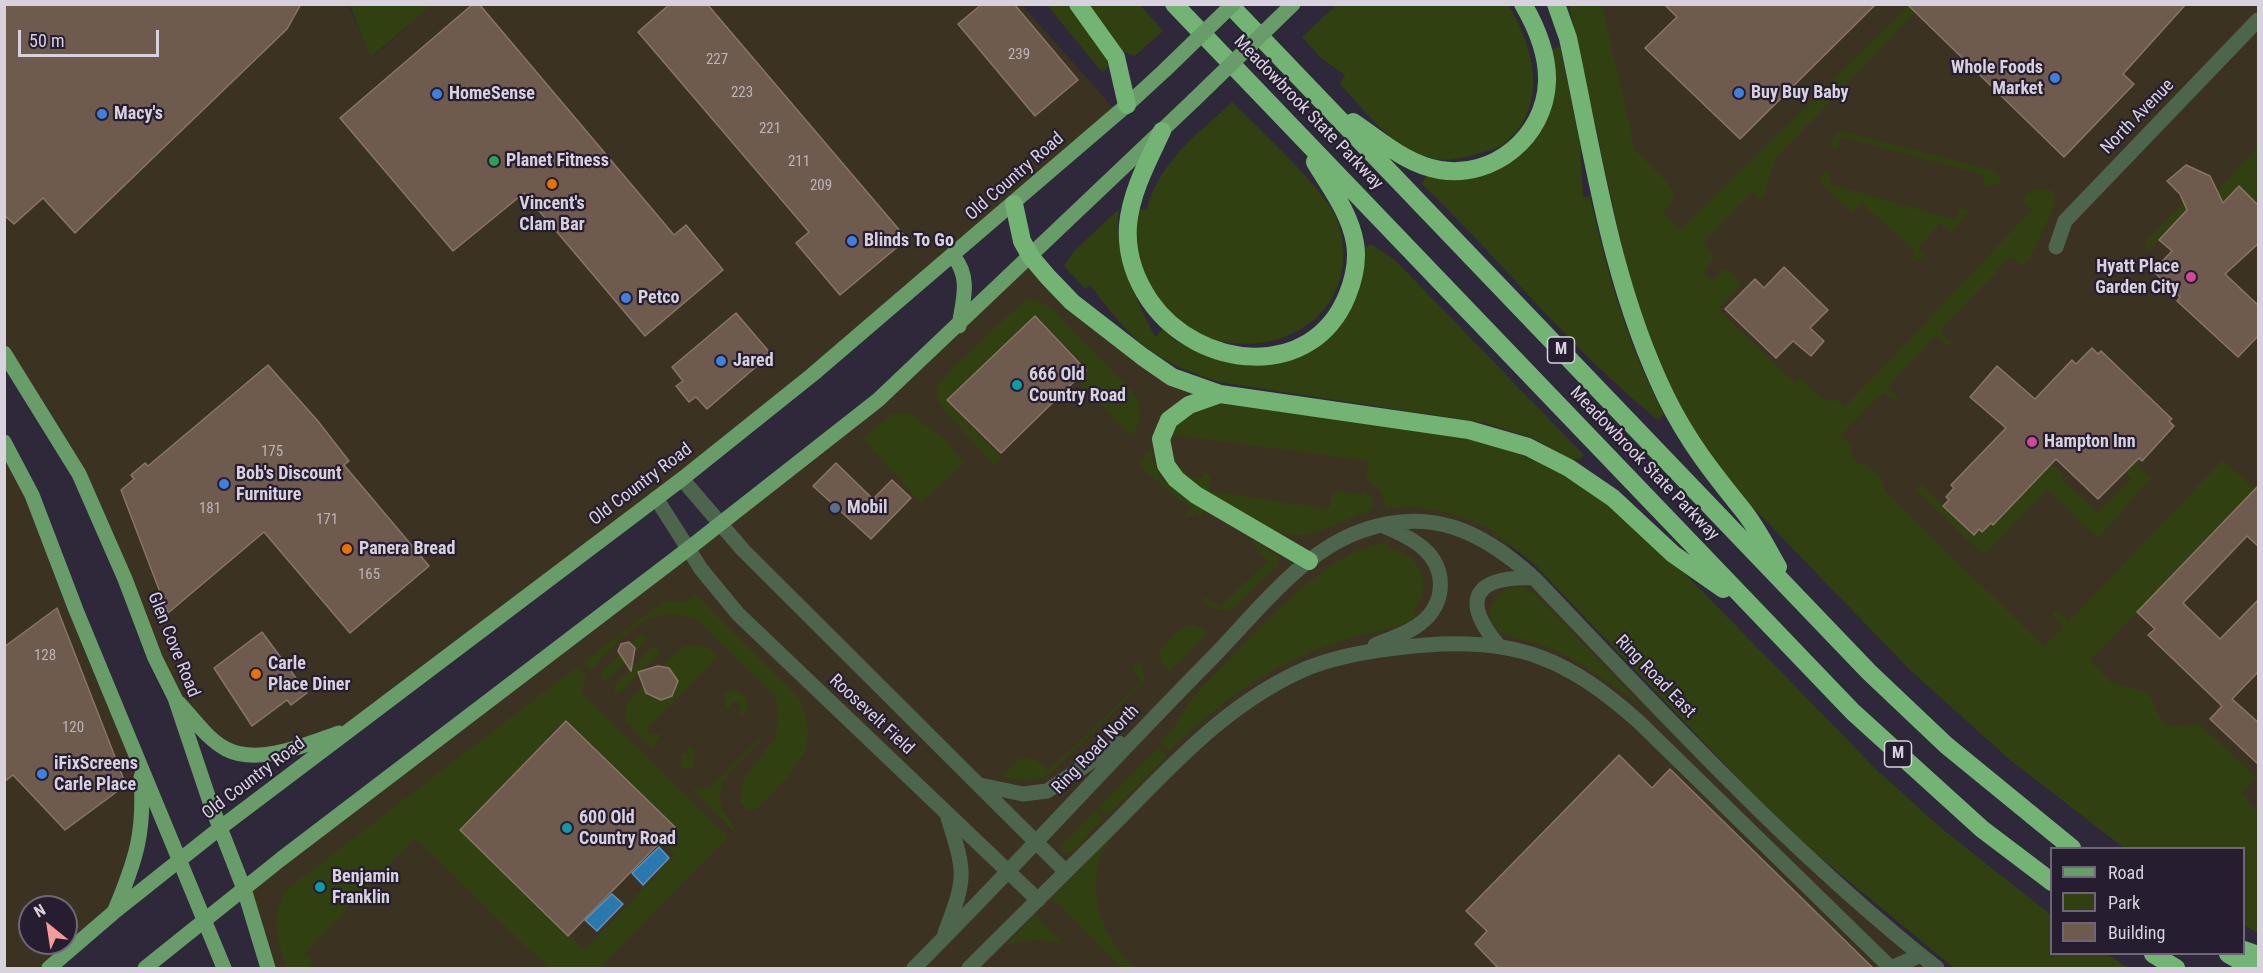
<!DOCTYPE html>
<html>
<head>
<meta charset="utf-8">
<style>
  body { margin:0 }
  #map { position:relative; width:2263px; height:973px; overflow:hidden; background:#2f283a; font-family:"Roboto Condensed",sans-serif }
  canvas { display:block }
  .frame { position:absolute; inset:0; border:6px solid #d7d2de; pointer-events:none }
  .legend { position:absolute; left:2050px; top:847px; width:195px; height:108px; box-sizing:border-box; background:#261e30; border:2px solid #6d6676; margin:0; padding:8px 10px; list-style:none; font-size:18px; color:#d7d2de }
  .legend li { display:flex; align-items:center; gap:12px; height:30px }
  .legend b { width:30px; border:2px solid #6d6676 }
  .north { position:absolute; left:18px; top:895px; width:60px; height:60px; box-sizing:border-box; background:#261e30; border:2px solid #6d6676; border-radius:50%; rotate:330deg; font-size:16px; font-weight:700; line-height:24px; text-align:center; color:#d7d2de }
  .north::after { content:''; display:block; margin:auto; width:21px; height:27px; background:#f59b9b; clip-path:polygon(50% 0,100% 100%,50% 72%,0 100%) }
  .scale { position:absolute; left:18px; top:30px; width:141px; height:27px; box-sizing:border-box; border:3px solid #d7d2de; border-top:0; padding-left:8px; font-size:18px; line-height:21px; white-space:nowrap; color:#d7d2de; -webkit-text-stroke:4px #261e30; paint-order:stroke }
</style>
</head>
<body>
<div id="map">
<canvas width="2263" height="973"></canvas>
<div class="frame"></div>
<ul class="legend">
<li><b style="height:8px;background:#689d69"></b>Road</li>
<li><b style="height:16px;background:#314010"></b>Park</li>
<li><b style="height:16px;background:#6f5b4d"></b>Building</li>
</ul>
<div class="north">N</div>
<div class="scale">50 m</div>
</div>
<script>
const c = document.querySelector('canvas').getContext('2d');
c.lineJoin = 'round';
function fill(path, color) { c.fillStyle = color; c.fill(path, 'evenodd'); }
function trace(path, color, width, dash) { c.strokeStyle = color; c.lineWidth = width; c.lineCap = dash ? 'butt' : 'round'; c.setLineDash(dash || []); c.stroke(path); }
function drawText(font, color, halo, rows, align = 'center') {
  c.font = font + ' "Roboto Condensed",sans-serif'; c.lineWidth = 4.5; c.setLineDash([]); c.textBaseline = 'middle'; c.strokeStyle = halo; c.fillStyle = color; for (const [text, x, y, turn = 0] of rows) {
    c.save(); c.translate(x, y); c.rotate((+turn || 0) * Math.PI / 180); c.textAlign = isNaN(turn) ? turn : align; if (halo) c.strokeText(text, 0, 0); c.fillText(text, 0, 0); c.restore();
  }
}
fill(new Path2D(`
  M4,5H348L372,57L432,5H1022L1118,113L954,257L377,710L303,745L240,754L175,698L79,472L5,351Z
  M1598,5H2258V820L2044,663L1653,263Z
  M1031,257L1129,347L1220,394L1222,420L1461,484L1534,578L1746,800L1937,968H268L244,889L878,400Z
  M4,444L139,762L144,817L113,913L48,968H5ZM30,907H66V943H30Z`), '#3c3222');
fill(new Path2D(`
  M349,4H432V5L371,57Z
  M1047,5H1067L1106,53L1108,67L1102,72Z
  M1090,5H1140L1163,31L1135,56C1115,53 1101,20 1090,5Z
  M1336,5H1508C1535,47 1550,110 1502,145C1496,149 1487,151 1480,153C1465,158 1447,162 1431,158C1392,150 1366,111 1340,84L1345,75L1321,58L1302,37Z
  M1569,5H1602L1635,150L1670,186L1674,195L1671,203L1662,212L1680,230L1909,5H1922L1776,158L1762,200L1751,193L1703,243L1714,257L1704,272L1712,280L1721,271L1727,269L1742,284L1718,309L1795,383L1800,378C1811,388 1821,402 1836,400L1845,407L2032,210L2024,203L2026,194L2035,189L2051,190L2056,202L2030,258L2024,266L2010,257L1940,331L1950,341V345H1946L1936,336L1887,387L1898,398V402L1883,392L1841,435L1852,446V456L1858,464H1867L1883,480L1886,492L2044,647L2064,627L2053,615L2054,613L2057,610L2069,621L2223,460L2252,487L2258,486L2090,661L2111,683L2148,692L2162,722L2169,726L2199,724L2257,778L2242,794L2258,811V933L2244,925V848H2124L2009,759L1910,670L1739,493L1709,456L1675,399L1654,350L1629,280Z
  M1560,47L1580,144L1583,197L1590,196C1607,274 1627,343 1664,414L1658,420C1571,350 1502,261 1422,184L1427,174L1524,149L1552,49Z
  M1232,102C1256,126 1325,190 1336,217C1364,290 1308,351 1233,343C1220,342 1201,338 1190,331C1183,326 1177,318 1171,312C1138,279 1132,255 1136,209L1147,210C1157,162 1199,134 1232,102Z
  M1841,131L1996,171L2001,179L1998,184L1982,188L1984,175L1842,137L1836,150H1832L1830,141Z
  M2258,146V198L2255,201L2239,186L2223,202L2217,192Z
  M1825,171L1830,173V184L1956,220L1960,208L1971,210L1951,233L1941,223L1919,247L1926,256L1911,262L1915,251L1862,203L1852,212L1821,183L1820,178Z
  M2186,200L2187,210L2149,250L2143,245Z
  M1119,209C1113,257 1135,295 1155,337L1163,329L1175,341L1217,358L1318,342L1362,249L1371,244L1395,260L1583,454L1581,459H1570L1535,439L1485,423L1219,382C1150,359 1133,342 1090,285L1085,289L1064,266L1074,251Z
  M1035,299L1052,308L1134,394C1143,410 1142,422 1131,436L1080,383L1087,376V367L1035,316L950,397V404L1002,458L994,465L943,409L937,398V386L949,371L1025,300Z
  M1216,403L1429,431L1493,444L1556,469L1609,502L1657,545L1879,772L1941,828L2051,915L2052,954H2106L2129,968H1954L1809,848L1753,794L1534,564L1487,527L1451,513L1414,507L1386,509L1380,490L1366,480L1369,461L1174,435L1170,443L1169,430L1179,416Z
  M909,413L943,438L965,462L921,503L863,438L891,414Z
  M2097,417L2143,459L2137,465L2151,478L2100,536L2097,537L2047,489L1984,555L1915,490L1921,484L1974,535L1979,529L1983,532L2051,464L2064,475L2061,479L2098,512L2131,478L2124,472Z
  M1152,446L1153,461L1162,479L1185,499L1205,510L1200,516L1195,512L1187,519L1184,516L1192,508L1179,500L1138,464Z
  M1180,468L1186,469V476L1202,479L1203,473L1210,475V491L1329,509L1333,491L1362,494L1364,490L1371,496L1374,505L1370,511C1350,517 1331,528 1310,534C1274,544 1210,493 1180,474Z
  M1246,537L1279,557L1278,565L1232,610L1215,609L1202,603L1206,597L1219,608L1268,561Z
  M1388,543L1387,548C1422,553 1434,586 1413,613L1418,618C1392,631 1365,632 1338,642C1264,668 1225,698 1169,751L1160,743L1174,728L1188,703C1231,659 1327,543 1388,543Z
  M1514,586L1526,588L1535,594L1646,709C1611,684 1571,653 1530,641C1519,637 1504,638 1496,628C1481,611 1497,592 1514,586Z
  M694,593L801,701C815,743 807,756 778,787C771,794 764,805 754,810H746L740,803L744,778L775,738L778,717L775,696L697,620C649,600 620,639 590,671L583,662L663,602H686Z
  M1193,624L1209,632L1170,671C1161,667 1161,662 1159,653C1169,637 1176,629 1193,624Z
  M640,634L648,638L644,643L608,680H602L601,673Z
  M688,645C702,644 709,646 718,657L648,727V734H660L653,750L625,721L627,702L678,650Z
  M653,646L661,651L657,656L621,692L615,693L614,686Z
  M1138,662H1141L1145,678L1142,685L1052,772C1036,784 1022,782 1003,776L1020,758L1035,759L1048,771L1142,682L1132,668Z
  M578,666L586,677L582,689L584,695L728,837L600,968H549L415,839L305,953L314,962L307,968H286C278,936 269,922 286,890ZM566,721L674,826L660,841L675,855L585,950L460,830Z
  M733,690C745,693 749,700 746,711L741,717L739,702H731V710H725V694Z
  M764,729L760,741C731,773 701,787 735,828L733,831L692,789L710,787L761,737Z
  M1158,747L1167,756L1107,816L1099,807Z
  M688,748H695L693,767L681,769V754H688Z
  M1095,811L1103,819L1072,852L1065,854L1060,847Z
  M1116,831C1111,840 1100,853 1098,863C1090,905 1106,940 1135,968H1122L1052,899Z
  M1035,915L1063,944C1041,938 1027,939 1005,946Z`), '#314010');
const water = new Path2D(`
  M659,847L669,858L643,885L632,873Z
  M612,894L623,904L597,931L585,920Z`);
fill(water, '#2a78ae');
trace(water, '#5e93bc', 1.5);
const building = new Path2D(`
  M4,4H301L287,29L75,233L43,198L14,224L4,215Z
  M473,4H479L674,235L686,225L723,270L645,336L524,193L453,251L340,118Z
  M670,4H707L907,239L840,295L796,243L809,232L638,32Z
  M982,4H1014L1078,80L1035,116L958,24Z
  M1664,4H1876L1740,139L1645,48L1677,17Z
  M1907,4H2186L2123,74L2134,84L2064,157Z
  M2186,165L2210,176L2223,203L2239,186L2259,206V243L2225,274L2259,306V335L2238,357L2177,301L2180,297L2153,271L2172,251L2159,240L2187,210L2180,194L2167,181Z
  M1784,267L1828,310L1810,328L1824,341L1811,356L1793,341L1776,358L1725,309L1755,279L1764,288Z
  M736,313L771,354L707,409L696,397L689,402L676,386L683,381L672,367Z
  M1035,316L1086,370L1001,453L947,400Z
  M2092,348L2098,354L2101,351L2172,419L2169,421L2174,426L2142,461L2139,458L2098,499L2056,459L1993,525L1991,523L1982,532L1979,529L1974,535L1943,506L1949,500L1946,497L1954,488L1951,485L2006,428L1970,397L1997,366L2035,399L2072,360L2076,364Z
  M268,365L317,420L349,461L344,465L429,566L350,633L264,532L168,613L121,490L134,479L131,475L145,463L148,466Z
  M836,463L873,499L892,480L911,498L871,539L813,486Z
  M2259,485V547L2247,536L2183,603L2220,639L2259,599V671L2232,699L2259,723V765L2210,719L2222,706L2148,635L2155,629L2137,612Z
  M57,608L126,785L65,830L13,775L4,782V647Z
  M262,632L307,693L291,705L287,700L252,726L214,668Z
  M629,642L635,648L631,671L618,651L621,644Z
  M658,666L669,668L678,681L672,696L661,700L646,693L638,672Z
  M566,721L675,827L568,936L460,830Z
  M1619,755L1652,788L1670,769L1874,969H1499L1475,944L1487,931L1466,911Z`);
fill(building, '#6f5b4d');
trace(building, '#897565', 1.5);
trace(new Path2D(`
  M2056,247L2065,221L2258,20
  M682,479L743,550L1066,872
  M656,498L701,569L738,614L1038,900
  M1375,645C1390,638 1408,634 1421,623C1446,603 1447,569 1423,548C1411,537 1396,532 1382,525
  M1499,646C1459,599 1475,576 1534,578
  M980,785L1023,794L1047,791L1119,743
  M945,933C966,878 966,874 948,818
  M914,968C1016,866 1112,759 1213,657C1257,612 1300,553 1361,531C1431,506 1482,531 1534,578C1664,714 1790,852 1937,968
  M969,968C1018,919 1068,870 1117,821C1175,762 1232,699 1310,667C1347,653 1387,648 1426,645C1520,638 1569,660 1639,722L1891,968
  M1891,968L1921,955`), '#4c654c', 15);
trace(new Path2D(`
  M954,257C971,278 963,300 959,326
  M4,353L79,474L125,579L155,658L175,698L210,802L244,889L268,968
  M4,442L32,495L76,610L224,968
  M179,703C193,718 207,739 226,749C259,766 307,744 339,733
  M115,910C136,860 145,832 141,777
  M49,968L113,913L220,828L682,479L812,375L1127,105L1165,70
  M145,968L281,859L688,549L878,400L1194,100`), '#689d69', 15);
trace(new Path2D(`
  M1078,4L1116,57L1127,105
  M1174,4L1853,712L1982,829L2052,882
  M1229,4L1869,672L1946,745L2072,848
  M1556,4L1568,38C1594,159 1611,284 1666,397C1687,440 1712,472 1742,509C1756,526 1767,548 1778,567
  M1353,122C1380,140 1407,165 1440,170C1494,179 1545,136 1547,82C1548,54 1537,28 1523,4
  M1162,131C1148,161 1131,192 1128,225C1126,253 1135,279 1150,301C1198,370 1312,382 1347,296C1354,279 1358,261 1355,243C1350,213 1330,187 1315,162
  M1014,204L1022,241L1031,257L1048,277L1072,302L1143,357L1172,377L1220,394L1469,430L1528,447L1569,468L1613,498L1673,554L1723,589
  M1220,394L1189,405L1169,420L1161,439L1166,465L1176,479L1196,495L1309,561
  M2244,950L2258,955
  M2153,954L2176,968
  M2228,954L2252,968`), '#73b374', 18);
trace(new Path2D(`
  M1165,70L1233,4
  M1194,100L1293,4`), '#689d69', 15);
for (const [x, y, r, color] of [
  [2055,78,6,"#3f7fe0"],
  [1739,93,6,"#3f7fe0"],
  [437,94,6,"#3f7fe0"],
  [102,114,6,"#3f7fe0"],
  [494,161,6,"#2e9e5b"],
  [552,184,6,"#e8710a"],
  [852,241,6,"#3f7fe0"],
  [2191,277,6,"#d1479c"],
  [626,298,6,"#3f7fe0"],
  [721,361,6,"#3f7fe0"],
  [1017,385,6,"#0f9aa8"],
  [2032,442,6,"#d1479c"],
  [224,484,6,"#3f7fe0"],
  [835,508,6,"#5c6f8a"],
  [347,549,6,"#e8710a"],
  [256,674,6,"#e8710a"],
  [42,774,6,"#3f7fe0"],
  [567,828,6,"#0f9aa8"],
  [320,887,6,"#0f9aa8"]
]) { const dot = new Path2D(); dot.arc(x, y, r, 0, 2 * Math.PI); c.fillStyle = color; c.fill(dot); trace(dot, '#261e30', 2); }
drawText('15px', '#bdb4ba', null, [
  ["239",1019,55],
  ["227",717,60],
  ["223",742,93],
  ["221",770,129],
  ["211",799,162],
  ["209",821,186],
  ["175",272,452],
  ["181",210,509],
  ["171",327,520],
  ["165",369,575],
  ["128",45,656],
  ["120",73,728]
]);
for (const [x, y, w] of [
  [1561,350,27],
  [1898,754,27]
]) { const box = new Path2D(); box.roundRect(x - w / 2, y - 13, w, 26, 4.5); c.fillStyle = '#261e30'; c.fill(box); trace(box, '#d7d2de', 1.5); }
drawText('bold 16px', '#d7d2de', null, [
  ["M",1561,350],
  ["M",1898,754]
]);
drawText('bold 18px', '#d7d2de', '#261e30', [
  ["Whole Foods",2043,68,"right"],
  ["Market",2043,89,"right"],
  ["Buy Buy Baby",1751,93],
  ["HomeSense",449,94],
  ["Macy's",114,114],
  ["Planet Fitness",506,161],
  ["Vincent's",552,204,"center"],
  ["Clam Bar",552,225,"center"],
  ["Blinds To Go",864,241],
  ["Hyatt Place",2179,267,"right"],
  ["Garden City",2179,288,"right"],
  ["Petco",638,298],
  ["Jared",733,361],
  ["666 Old",1029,375],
  ["Country Road",1029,396],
  ["Hampton Inn",2044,442],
  ["Bob's Discount",236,474],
  ["Furniture",236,495],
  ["Mobil",847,508],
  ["Panera Bread",359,549],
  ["Carle",268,664],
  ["Place Diner",268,685],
  ["iFixScreens",54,764],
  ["Carle Place",54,785],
  ["600 Old",579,818],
  ["Country Road",579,839],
  ["Benjamin",332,877],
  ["Franklin",332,898]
], 'left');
drawText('18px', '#d7d2de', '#261e30', [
  ["Meadowbrook State Parkway",1308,113,46],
  ["North Avenue",2138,117,-46],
  ["Old Country Road",1015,177,-41],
  ["Meadowbrook State Parkway",1644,464,46],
  ["Old Country Road",641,485,-37],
  ["Glen Cove Road",173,645,68],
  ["Ring Road East",1655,677,46],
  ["Roosevelt Field",871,715,43],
  ["Ring Road North",1096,750,-46],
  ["Old Country Road",254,779,-37]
]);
</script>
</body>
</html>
